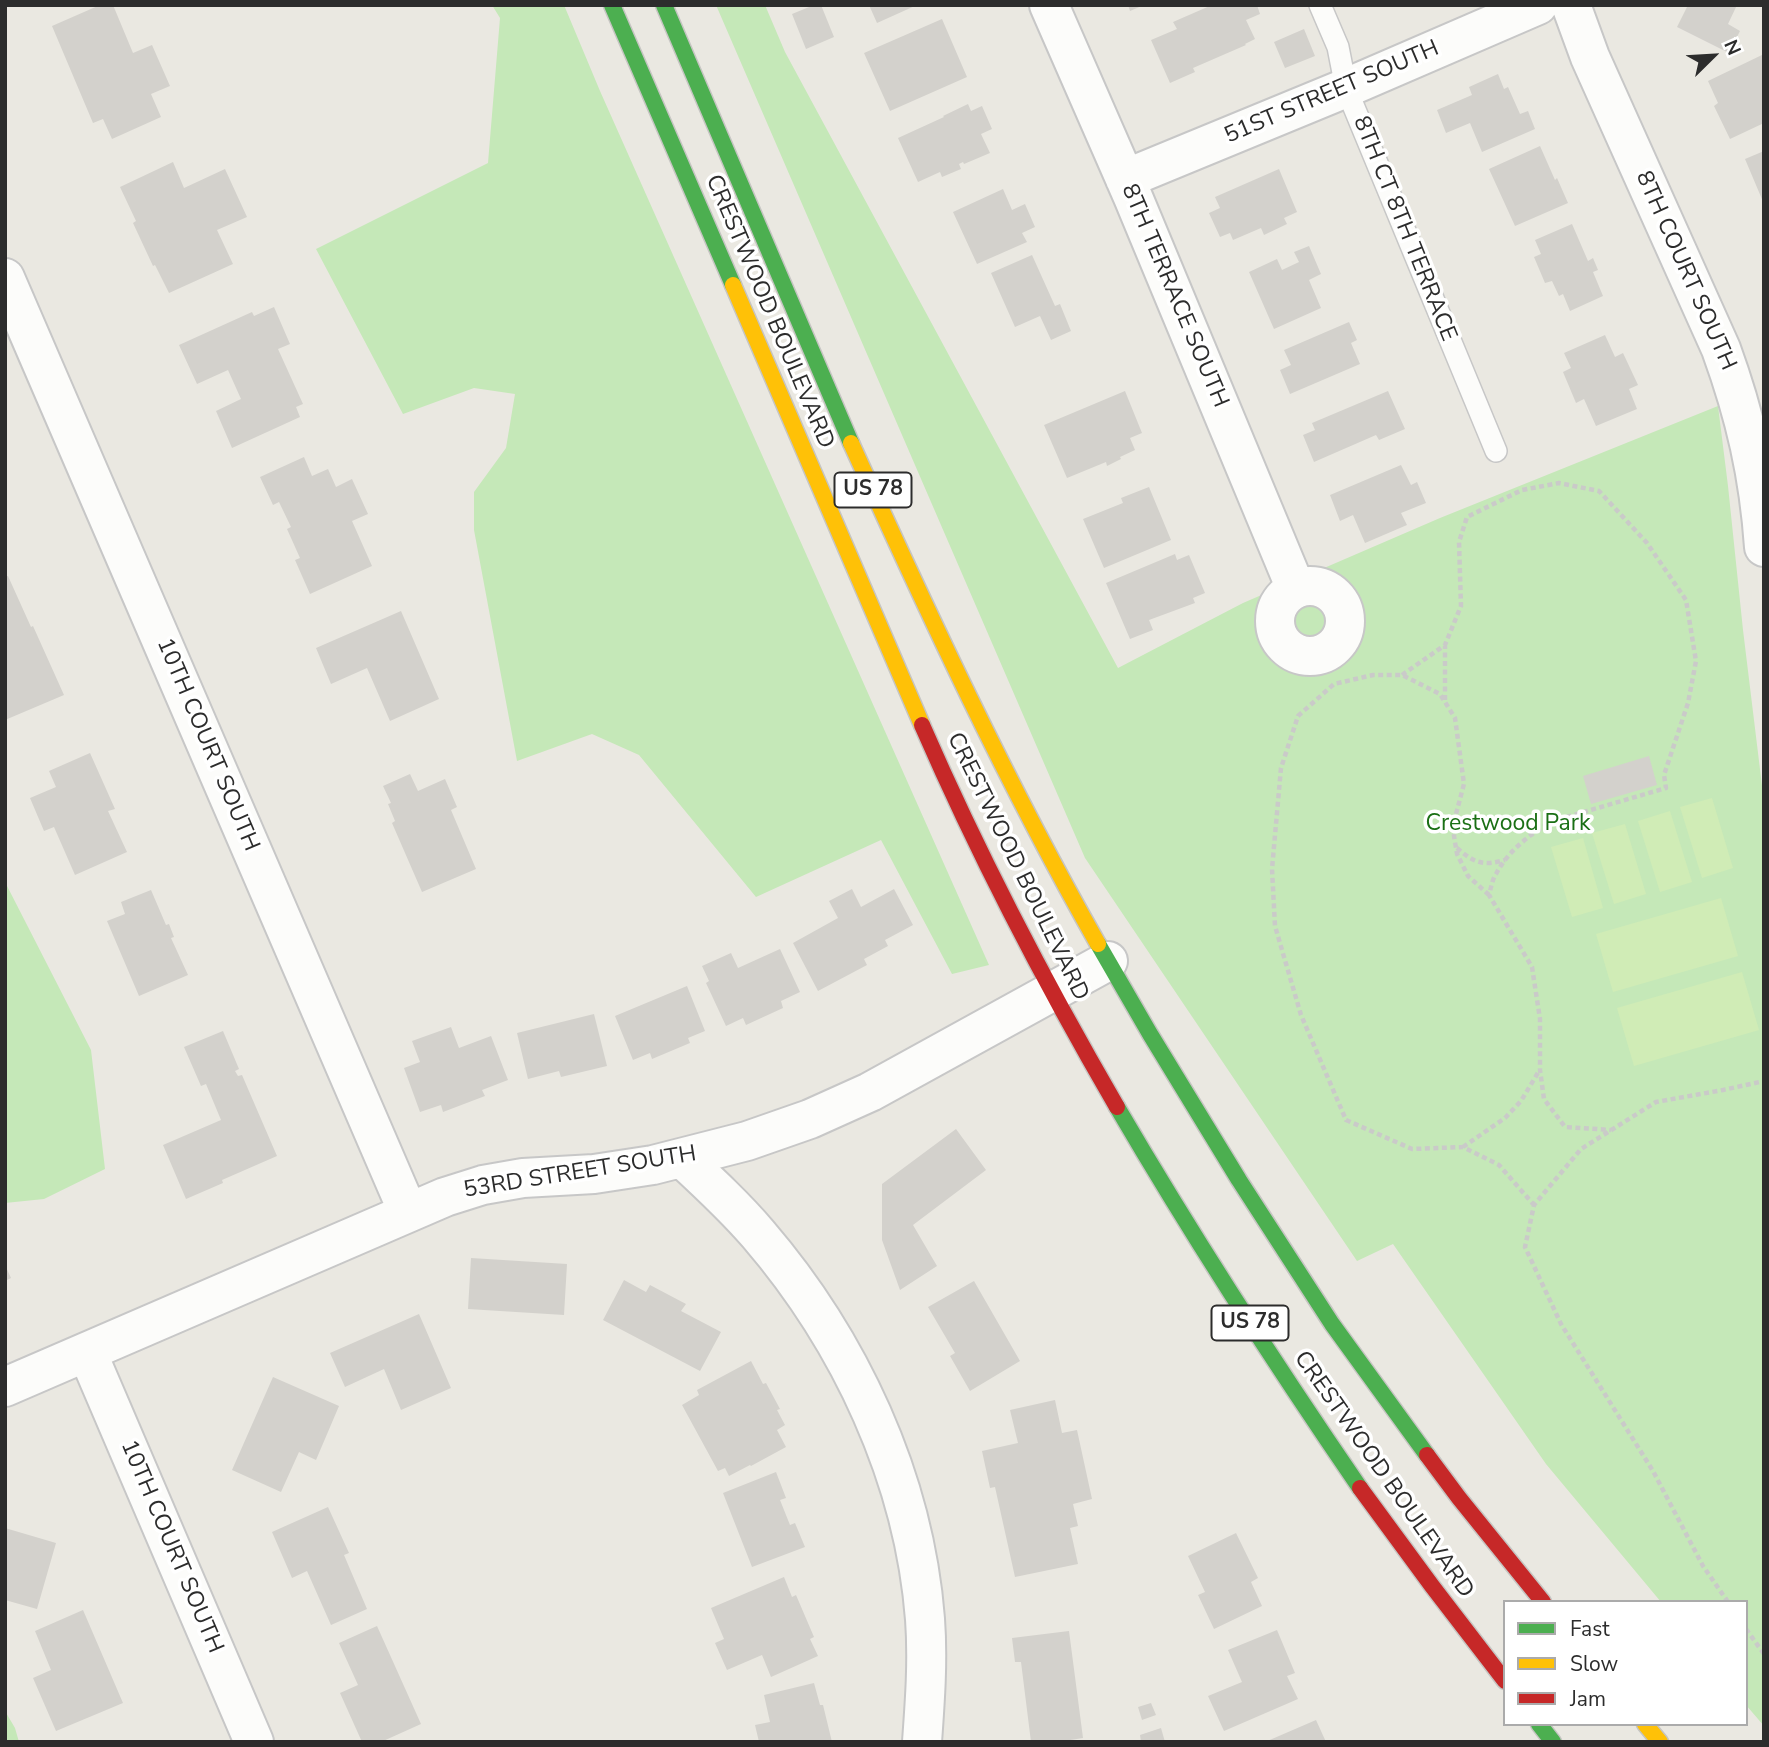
<!DOCTYPE html>
<html>
<head>
<meta charset="utf-8">
<style>
  body { margin:0 }
  #map { position:relative; width:1769px; height:1747px; overflow:hidden; background:#eae8e1; font-family:"Nunito Sans",sans-serif }
  canvas { display:block }
  .frame { position:absolute; inset:0; border:7px solid #2c2c2c; pointer-events:none }
  .legend { position:absolute; left:1503px; top:1600px; width:245px; height:126px; box-sizing:border-box; background:#fff; border:2px solid #ababab; margin:0; padding:9px 12px; list-style:none; font-size:21px; color:#2c2c2c }
  .legend li { display:flex; align-items:center; gap:14px; height:35px }
  .legend b { width:35px; border:2px solid #ababab }
  .north { position:absolute; left:1678px; top:21px; width:70px; height:70px; -webkit-text-stroke:5px #fff; paint-order:stroke; rotate:66deg; font-size:19px; font-weight:700; line-height:28px; text-align:center; color:#2c2c2c }
  .north::after { content:''; display:block; margin:auto; width:24px; height:32px; background:#2c2c2c; clip-path:polygon(50% 0,100% 100%,50% 72%,0 100%) }
</style>
</head>
<body>
<div id="map">
<canvas width="1769" height="1747"></canvas>
<div class="frame"></div>
<ul class="legend">
<li><b style="height:9px;background:#4caf50"></b>Fast</li>
<li><b style="height:9px;background:#ffc107"></b>Slow</li>
<li><b style="height:9px;background:#c62828"></b>Jam</li>
</ul>
<div class="north">N</div>
</div>
<script>
const c = document.querySelector('canvas').getContext('2d');
c.lineJoin = 'round';
function fill(path, color) { c.fillStyle = color; c.fill(path, 'evenodd'); }
function trace(path, color, width, dash) { c.strokeStyle = color; c.lineWidth = width; c.lineCap = dash ? 'butt' : 'round'; c.setLineDash(dash || []); c.stroke(path); }
function drawText(font, color, halo, rows, align = 'center') {
  c.font = font + ' "Nunito Sans",sans-serif'; c.lineWidth = 7; c.setLineDash([]); c.textBaseline = 'middle'; c.strokeStyle = halo; c.fillStyle = color; for (const [text, x, y, turn = 0] of rows) {
    c.save(); c.translate(x, y); c.rotate((+turn || 0) * Math.PI / 180); c.textAlign = isNaN(turn) ? turn : align; if (halo) c.strokeText(text, 0, 0); c.fillText(text, 0, 0); c.restore();
  }
}
fill(new Path2D(`
  M492,5H564L600,91L989,965L952,974L881,840L756,897L639,755L592,734L517,761L474,530V492L506,448L515,394L474,388L403,414L316,249L488,163L500,18Z
  M716,5H765L785,52L1118,668L1243,603L1440,518L1718,406L1728,486L1743,630L1764,802V1726L1746,1705V1602H1661L1546,1464L1393,1244L1357,1261L1085,858Z
  M5,882L91,1050L105,1169L44,1199L5,1203Z
  M5,1711L15,1728L19,1742H5Z`), '#c5e8b8');
fill(new Path2D(`
  M1712,798L1733,868L1702,878L1680,807Z
  M1670,811L1692,882L1660,892L1638,821Z
  M1625,824L1646,894L1614,904L1592,833Z
  M1583,838L1603,908L1572,917L1551,847Z
  M1721,898L1738,956L1613,992L1596,934Z
  M1742,972L1759,1030L1634,1066L1617,1008Z`), '#d0ecb6');
fill(new Path2D(`
  M100,5H113L133,53L152,45L170,86L151,94L161,117L112,139L103,119L93,123L52,26Z
  M814,5H821L834,37L806,49L792,14Z
  M869,5H917L877,23Z
  M1128,5H1144L1130,11Z
  M1212,5H1257L1260,14L1246,20L1255,39L1245,44L1246,45L1193,68L1195,72L1170,83L1151,40L1177,29L1173,22Z
  M1688,5H1737L1728,24L1740,31L1729,53L1677,27Z
  M942,19L967,77L890,111L864,53Z
  M1304,29L1315,56L1285,68L1274,42Z
  M1764,54V123L1730,139L1714,106L1718,103L1708,81Z
  M1498,74L1504,89L1508,87L1520,114L1528,111L1535,129L1482,152L1470,123L1446,133L1437,110L1472,95L1469,87Z
  M968,104L971,111L982,106L992,129L981,134L990,153L964,164L963,162L959,164L961,169L942,177L940,172L918,182L898,138L944,117L943,116Z
  M1540,146L1555,180L1557,178L1568,203L1515,226L1489,169Z
  M1764,151V204L1745,159Z
  M173,162L184,188L225,169L247,217L217,230L233,264L169,293L155,265L153,266L133,223L136,221L120,187Z
  M1279,169L1297,212L1284,218L1287,224L1264,235L1261,228L1233,240L1230,233L1220,237L1209,213L1220,208L1215,197Z
  M1003,189L1012,210L1025,204L1035,227L1022,233L1027,242L977,264L953,212Z
  M1572,224L1588,261L1593,258L1598,270L1593,272L1603,296L1570,311L1563,294L1559,296L1552,281L1545,283L1534,257L1541,254L1535,240Z
  M1309,246L1321,274L1309,280L1321,308L1274,329L1249,272L1277,259L1282,270L1299,262L1294,252Z
  M1032,255L1055,306L1060,304L1071,331L1051,340L1040,316L1015,327L991,273Z
  M274,307L290,344L278,349L303,404L296,407L300,417L232,448L216,411L241,399L228,370L197,384L179,345L252,312L254,316Z
  M1349,322L1357,340L1351,343L1360,364L1290,394L1280,370L1291,365L1284,350Z
  M1605,335L1615,357L1623,353L1638,385L1629,389L1637,409L1596,426L1584,399L1576,403L1563,372L1571,368L1564,353Z
  M1125,391L1142,433L1130,438L1135,450L1120,457L1121,459L1107,466L1106,462L1067,478L1044,425Z
  M1388,391L1405,429L1379,440L1376,435L1314,462L1303,435L1315,430L1312,423Z
  M304,457L312,476L328,469L336,487L352,479L368,514L352,521L372,566L310,594L295,560L300,558L287,529L291,527L279,502L273,505L260,477Z
  M1401,465L1411,485L1417,482L1426,503L1401,513L1407,525L1365,543L1353,515L1340,521L1330,495Z
  M1149,487L1171,540L1104,568L1083,519L1123,503L1121,498Z
  M1175,554L1177,560L1189,555L1205,593L1193,598L1195,603L1149,620L1153,630L1130,639L1106,583Z
  M8,576L31,627L33,626L64,695L5,720V577Z
  M401,611L439,699L390,721L367,668L331,684L316,648Z
  M90,753L115,809L108,811L127,852L75,875L54,827L44,831L30,798L56,787L49,771Z
  M1649,756L1657,785L1591,804L1583,776Z
  M410,774L418,791L445,779L457,807L451,810L476,869L422,892L392,823L395,821L388,804L391,803L383,786Z
  M852,889L861,907L894,889L913,925L885,940L888,946L864,959L867,965L818,991L793,943L838,918L829,901Z
  M151,890L166,925L169,924L174,937L171,938L188,975L139,996L107,921L125,914L121,902Z
  M780,949L800,992L781,1001L783,1008L746,1025L743,1018L726,1026L706,983L709,981L702,966L731,953L738,968Z
  M687,986L705,1031L688,1038L690,1043L652,1059L650,1053L633,1060L615,1016Z
  M594,1014L607,1066L561,1077L559,1071L528,1079L517,1033Z
  M451,1027L459,1048L491,1036L508,1080L482,1090L485,1096L443,1112L441,1105L420,1112L404,1068L420,1062L412,1041Z
  M223,1031L239,1069L235,1071L238,1076L242,1075L277,1156L222,1180L223,1183L186,1199L163,1145L221,1120L206,1084L201,1086L184,1047Z
  M956,1129L986,1170L913,1225L937,1266L900,1290L882,1240V1184Z
  M471,1258L567,1264L564,1315L468,1309Z
  M5,1265L11,1278L5,1281Z
  M624,1280L646,1292L650,1285L686,1304L681,1311L721,1332L700,1371L603,1320Z
  M974,1281L1020,1361L970,1391L950,1356L955,1353L928,1307Z
  M419,1314L451,1388L401,1410L384,1369L345,1387L330,1353Z
  M751,1361L763,1384L766,1383L780,1409L777,1410L785,1425L777,1430L786,1447L751,1466L750,1465L729,1476L725,1468L718,1471L682,1405L699,1395L697,1390Z
  M273,1377L339,1406L316,1460L299,1452L281,1492L232,1470Z
  M1055,1400L1062,1433L1077,1430L1092,1499L1073,1504L1078,1526L1070,1528L1078,1564L1015,1577L995,1487L990,1488L982,1451L1018,1443L1010,1410Z
  M776,1472L786,1498L780,1500L790,1525L795,1523L805,1547L752,1567L723,1493Z
  M328,1507L349,1553L344,1555L367,1609L331,1625L307,1571L292,1578L272,1532Z
  M5,1528L56,1543L37,1609L5,1600Z
  M1236,1533L1258,1578L1251,1582L1262,1606L1214,1629L1198,1595L1205,1592L1188,1556Z
  M784,1577L792,1597L796,1595L814,1637L810,1639L818,1656L771,1677L762,1655L727,1670L715,1643L724,1639L711,1608Z
  M83,1610L123,1703L56,1731L33,1678L51,1670L35,1631Z
  M377,1626L421,1724L381,1742H362L340,1693L358,1685L339,1643Z
  M1277,1630L1295,1673L1287,1676L1298,1699L1224,1731L1208,1696L1242,1682L1228,1650Z
  M1069,1631L1083,1738L1058,1742H1031L1021,1662H1015L1012,1638Z
  M814,1683L820,1705H823L832,1742H759L755,1725L770,1722L764,1695Z
  M1151,1703L1156,1715L1142,1720L1138,1707Z
  M1316,1720L1326,1742H1265Z
  M1161,1728L1165,1742H1141L1140,1735Z`), '#d3d1cc');
const lane = new Path2D(`
  M1320,5L1338,47L1346,88L1496,451`);
const street = new Path2D(`
  M1049,5L1133,197L1296,589
  M1571,5L1590,57L1721,349C1745,415 1759,475 1764,547
  M1125,179L1346,88L1538,5
  M5,278L408,1212
  M1275 621a35 35 0 1 1 70 0a35 35 0 1 1-70 0Z
  M683,1159C709,1183 735,1207 758,1234C850,1341 914,1478 925,1619C928,1660 925,1701 922,1742
  M87,1352L254,1742
  M5,1387L445,1197L483,1185L523,1178L594,1174L653,1165L747,1141L810,1119L870,1092L1108,961`);
const fast = new Path2D(`
  M612,5L733,285
  M664,5L851,443
  M1098,944L1150,1034L1239,1180L1332,1324L1427,1455
  M1117,1107C1193,1237 1275,1364 1360,1488
  M1539,1724L1553,1742`);
const slow = new Path2D(`
  M733,285L922,725
  M851,443C928,613 1006,782 1098,944
  M1645,1724L1660,1742`);
const jam = new Path2D(`
  M922,725C979,856 1045,983 1117,1107
  M1427,1455L1459,1498L1543,1602
  M1360,1488L1432,1586L1505,1681`);
trace(lane, '#c7c7c7', 24);
trace(street, '#c7c7c7', 42);
trace(fast, '#c6c5c2', 19);
trace(slow, '#c6c5c2', 19);
trace(jam, '#c6c5c2', 19);
trace(new Path2D(`
  M1402,675L1445,645L1461,606L1459,542L1467,517L1522,490L1559,483L1599,491L1647,543L1686,600L1696,661L1688,703L1664,775L1666,788L1553,821C1531,833 1508,851 1496,874C1492,880 1491,888 1489,895L1532,967L1540,1019V1070L1544,1099L1565,1127L1611,1130
  M1445,700V646
  M1457,848C1474,863 1483,866 1505,860
  M1489,895L1468,876L1457,854L1454,836L1456,814L1464,784L1455,718L1440,694L1402,675H1373L1334,684L1298,716L1281,768L1272,869L1275,926L1301,1015L1346,1120L1412,1149L1463,1147L1499,1165L1534,1205
  M1463,1147L1505,1118L1521,1101L1539,1071
  M1728,1602L1703,1566L1653,1471L1561,1324L1525,1247L1534,1205L1581,1149L1656,1102L1723,1090L1764,1081
  M1746,1629L1764,1654`), '#cacac9', 4.5, [5, 3.5]);
trace(lane, '#fcfcfa', 21);
trace(street, '#fcfcfa', 38);
trace(fast, '#4caf50', 16);
trace(slow, '#ffc107', 16);
trace(jam, '#c62828', 16);
for (const [x, y, w] of [
  [873,490,77],
  [1250,1323,77]
]) { const box = new Path2D(); box.roundRect(x - w / 2, y - 17.5, w, 35, 5); c.fillStyle = '#fff'; c.fill(box); trace(box, '#2c2c2c', 2); }
drawText('bold 21px', '#2c2c2c', null, [
  ["US 78",873,490],
  ["US 78",1250,1323]
]);
drawText('23px', '#2c2c2c', '#fff', [
  ["51ST STREET SOUTH",1332,93,-23],
  ["8TH CT 8TH TERRACE",1404,229,68],
  ["8TH COURT SOUTH",1685,271,66],
  ["8TH TERRACE SOUTH",1174,296,67],
  ["CRESTWOOD BOULEVARD",769,312,67],
  ["10TH COURT SOUTH",207,745,67],
  ["CRESTWOOD BOULEVARD",1017,867,64],
  ["53RD STREET SOUTH",580,1173,-9],
  ["CRESTWOOD BOULEVARD",1383,1475,55],
  ["10TH COURT SOUTH",171,1547,67]
]);
drawText('23px', '#1a6f15', '#fff', [
  ["Crestwood Park",1508,824]
]);
</script>
</body>
</html>
